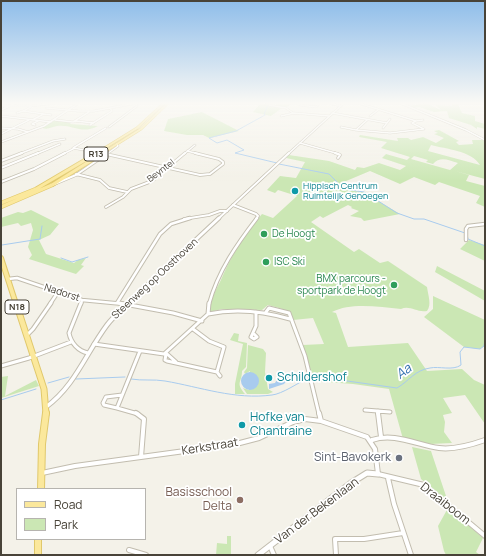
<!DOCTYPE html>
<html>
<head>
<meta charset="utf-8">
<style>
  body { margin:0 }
  #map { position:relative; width:486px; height:556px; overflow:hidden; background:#f4f2e9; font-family:Manrope,sans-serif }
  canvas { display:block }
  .frame { position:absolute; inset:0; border:2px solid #484338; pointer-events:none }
  .legend { position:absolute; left:16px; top:488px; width:130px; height:52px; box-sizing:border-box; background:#fff; border:1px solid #b6b4af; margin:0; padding:5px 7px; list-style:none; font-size:12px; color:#484338 }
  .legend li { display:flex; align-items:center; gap:8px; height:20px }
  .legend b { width:20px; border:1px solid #b6b4af }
</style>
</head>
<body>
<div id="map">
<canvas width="486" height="556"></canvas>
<div class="frame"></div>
<ul class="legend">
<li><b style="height:5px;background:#fbe89c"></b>Road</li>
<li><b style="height:11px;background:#cbe7b4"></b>Park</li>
</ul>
</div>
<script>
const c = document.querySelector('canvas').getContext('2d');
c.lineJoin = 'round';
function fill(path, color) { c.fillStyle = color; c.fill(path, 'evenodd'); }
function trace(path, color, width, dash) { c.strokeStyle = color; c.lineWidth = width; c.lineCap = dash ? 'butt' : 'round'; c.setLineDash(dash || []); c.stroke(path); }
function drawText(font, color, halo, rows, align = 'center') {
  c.font = font + ' Manrope,sans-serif'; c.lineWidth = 3.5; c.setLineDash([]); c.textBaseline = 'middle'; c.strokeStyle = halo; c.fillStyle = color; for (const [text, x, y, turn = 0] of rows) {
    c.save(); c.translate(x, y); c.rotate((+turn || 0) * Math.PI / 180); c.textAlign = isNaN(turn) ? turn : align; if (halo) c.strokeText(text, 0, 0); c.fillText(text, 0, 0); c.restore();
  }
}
fill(new Path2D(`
  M425,103L441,110L436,105L452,106L451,104H458L462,113L475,116V121L485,124V129L477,127V129L471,125L449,118L447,111L434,112L419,107L414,108L410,106Z
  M260,104L269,103V105L276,107L278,103H292L286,108H282L271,116L253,112Z
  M202,112L239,131L209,138L203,135H187L164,131L168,119Z
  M55,120L71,123L70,124L98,126C81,135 73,124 57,126C51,127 49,130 42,128Z
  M439,130L459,141L456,142L459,145L473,144L472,140H483L485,141V179L455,171L469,175L466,181L485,186V207L476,203L480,196L439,182L435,185L414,177L400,184L370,171L339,184L345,190L363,192L400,214L364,221L361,218L350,216L359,211L351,208L352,207L348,205L323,218L320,216L311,222L354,252L359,249L380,263L388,261L427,287C428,295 432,305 427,311C417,313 410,305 401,309C379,307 351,302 332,312L336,313L348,347L408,343L427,371L462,369L474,380L485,385V424L465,395L443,398L452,413L443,415L445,422L444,432L452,443L430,444L403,439L389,389L353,384L313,381L303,345L324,344L313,318L293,320C290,309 278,308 268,305L262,310L222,309L210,312L209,311C210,301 215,291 220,282C231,256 244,235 262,214L273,218L297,196L278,190L275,193L267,190L280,176L296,178L305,162L286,158L289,155L329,161L355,170L357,167L364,168L379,163L400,170L406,166L382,158L386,154L407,160L410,157L381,148L387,142L359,137L360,135L398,141L397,138H408L411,140L423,137L436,143L444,138L434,134L438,133L434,131ZM431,145C446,149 472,151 480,165L428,151ZM414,156L428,160L426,162L433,164C440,156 448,160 458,163L450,170L411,159Z
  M31,210L59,224L50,235L39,240L46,254L74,263L78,260L86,258L81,265L84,266L76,274L29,259L32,255L28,247L33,230L31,223L21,226L18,223L1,227V218L18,212L23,213Z
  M469,240L485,245V261L460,249Z
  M437,266L485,291V301L435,272Z
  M433,296L485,320L484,346L480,349L464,347L424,317L433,309Z
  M234,333L239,334L238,341L247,343L246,367L242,371C242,383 235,382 245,394H235V384L243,344L230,340Z
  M248,345L263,349L266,353L265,372L268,389L273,392L268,394H247L243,388L249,390L250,371L245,374L244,372L247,368Z
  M8,376L5,396L36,380L39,386L1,398V377Z
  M412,447L431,451L448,502L421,479Z
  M448,508L483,538L476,552L480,555H446L444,551L438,526Z
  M227,536H231V555H216L217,543L227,544Z`), '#cbe7b4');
fill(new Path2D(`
  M241 381a9 9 0 1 1 18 0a9 9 0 1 1-18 0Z
  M287,373L294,374L290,376L284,384L269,389V384L275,383L279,376Z`), '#a8cbee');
trace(new Path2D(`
  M265,115L236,131L209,138L217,143L227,140L244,150L235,153L277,163
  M265,115L264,114L269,103
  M279,164L329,174L344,189L364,192L397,213L414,219H424L465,233
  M467,234L468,239L485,246
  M40,239L42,226
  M2,245L40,239
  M61,258L72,262L88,257
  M313,378L333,379L397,388C409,381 415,370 430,368C439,366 453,371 461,365L460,352L464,347L480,349L484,346L485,339
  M76,379L125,377
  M131,379C142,381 154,379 165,381C200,387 235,400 272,395C282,394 298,383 308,378
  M48,383L69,377
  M1,400L36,389`), '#a8cbee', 1);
const minorFar4 = new Path2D(`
  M329,103L340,106
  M358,103L416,121L412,123L424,129L390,133L356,130L367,120
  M400,103L466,130L485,140
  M269,105L286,108L293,113
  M300,105L316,107L320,103
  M1,106H30L56,103
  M31,107L23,111L44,114
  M46,108L78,111H94L137,103
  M1,110L16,103
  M17,113L23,111
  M332,113L387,123
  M1,116L51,122
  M281,116L294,113L329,116
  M370,116L378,110
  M32,120L44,114L51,115
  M55,120L73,122L89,112
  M75,121L94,123
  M416,121L423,120
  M35,125L32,124L38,121
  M90,125L112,111L110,108
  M109,127L137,106L136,104
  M341,127L356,130
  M1,128L18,129L28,132
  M383,128L390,119
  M1,134L29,120
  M1,142L44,126L79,103
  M300,143L339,154
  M100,150L90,151L73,148L106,128
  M187,151L199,154
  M19,154L53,141L65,139
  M36,154L60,144
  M63,154L75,148
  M107,154L118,146L117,144
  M184,154L195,145`);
const minorFar3 = new Path2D(`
  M335,153L340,155L338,158
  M106,154L200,175L210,174L223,164V162L219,159L195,153
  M1,161L22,153
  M1,168L38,153
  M76,174L100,180L109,188L127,192
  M1,182L34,169L65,153
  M52,185L76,175L108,153
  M233,205L256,214L258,216L256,219
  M106,207L123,197L131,189L152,181L185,153
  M184,219L209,215L220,211H227`);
const minorFar2 = new Path2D(`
  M466,240V229L468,226L485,224
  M8,279L17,278L82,300L124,304
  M117,303L160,234L171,224L190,218
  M50,304L58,292
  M81,304L82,300
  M209,304C218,271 237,244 257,218`);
const minorFar1 = new Path2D(`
  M81,303L69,333C71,343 78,351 88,353
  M119,303L173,313L202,321
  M266,312L269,308L289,313L305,356L319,414
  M208,314L209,303
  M208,314C236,308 263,311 290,319
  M254,334L257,337L254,339L251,337L256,326V312
  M27,335L33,329L51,303
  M94,344L164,354L208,314
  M166,353L176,362
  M166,354L165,360L167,361L217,372L224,347L209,341L193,329
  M1,366L29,358L71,342
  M217,372L220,376
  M117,408L104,405L103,403L106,397L122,395
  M365,410L390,412
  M378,411V414
  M138,414L117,408L140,351`);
const minor = new Path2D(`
  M136,413L144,419L141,457
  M319,413L321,421
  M378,413L381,437
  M372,440C394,432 417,445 439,448C455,450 471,445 485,440
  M42,473L75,466L236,444L259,438L293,422L305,419L321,421L367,437L375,449L378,474L424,485L485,536
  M388,478L394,504L411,555
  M270,546L274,555
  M129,550L146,555
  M336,555L335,539H364L403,533`);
const tertiaryFar4 = new Path2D(`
  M288,154L344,103`);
const tertiaryFar3 = new Path2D(`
  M218,219L289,153`);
const tertiaryFar2 = new Path2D(`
  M127,304L219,218`);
const tertiaryFar1 = new Path2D(`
  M46,407C75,386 86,353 107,325C113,317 121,310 128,303`);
const tertiary = new Path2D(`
  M258,555L351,483L367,473L378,474`);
const primaryFar4 = new Path2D(`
  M95,154L137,128L164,103
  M101,154L141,129L168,103`);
const primaryFar3 = new Path2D(`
  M1,203L36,189L97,153
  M1,207L52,185L103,153`);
const primaryFar2 = new Path2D(`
  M1,258L16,304`);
const primaryFar1 = new Path2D(`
  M16,303L44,389L46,414`);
const primary = new Path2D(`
  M41,489L42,444L46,413
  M38,539V555`);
trace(minorFar4, '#c2bdaf', 2.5);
trace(minorFar3, '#c2bdaf', 3.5);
trace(minorFar2, '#c2bdaf', 4.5);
trace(minorFar1, '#c2bdaf', 5);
trace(minor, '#c2bdaf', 6);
trace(tertiaryFar4, '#c2bdaf', 2.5);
trace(tertiaryFar3, '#c2bdaf', 3.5);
trace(tertiaryFar2, '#c2bdaf', 5);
trace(tertiaryFar1, '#c2bdaf', 5.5);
trace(tertiary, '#c2bdaf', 7);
trace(primaryFar4, '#e0c86b', 3);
trace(primaryFar3, '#e0c86b', 4.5);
trace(primaryFar2, '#e0c86b', 6);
trace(primaryFar1, '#e0c86b', 7);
trace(primary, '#e0c86b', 8);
trace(minorFar4, '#fff', 1.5);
trace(minorFar3, '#fff', 2);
trace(minorFar2, '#fff', 2.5);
trace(minorFar1, '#fff', 3);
trace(minor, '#fff', 4);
trace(tertiaryFar4, '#fff', 1.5);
trace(tertiaryFar3, '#fff', 2);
trace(tertiaryFar2, '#fff', 3);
trace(tertiaryFar1, '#fff', 3.5);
trace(tertiary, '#fff', 5);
trace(primaryFar4, '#fbe89c', 2);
trace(primaryFar3, '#fbe89c', 3);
trace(primaryFar2, '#fbe89c', 4);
trace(primaryFar1, '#fbe89c', 5);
trace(primary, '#fbe89c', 6);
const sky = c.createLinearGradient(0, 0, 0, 181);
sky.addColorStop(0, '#8ebdea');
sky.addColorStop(0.57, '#faf9f5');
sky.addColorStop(1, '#faf9f500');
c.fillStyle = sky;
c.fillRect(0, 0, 486, 181);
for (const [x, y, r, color] of [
  [295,191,4,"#0f9aa8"],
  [264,234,4,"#2e9e5b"],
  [266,262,4,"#2e9e5b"],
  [394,285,4,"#2e9e5b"],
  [269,378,4,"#0f9aa8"],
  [242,425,4,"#0f9aa8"],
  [399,458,4,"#6b7280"],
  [240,500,4,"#8d6e63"]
]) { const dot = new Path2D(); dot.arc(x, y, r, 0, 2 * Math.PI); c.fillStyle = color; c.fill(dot); trace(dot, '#fff', 1.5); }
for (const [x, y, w] of [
  [96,154,24],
  [17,307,24]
]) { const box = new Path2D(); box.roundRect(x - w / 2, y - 7, w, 14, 3); c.fillStyle = '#fff'; c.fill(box); trace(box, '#484338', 1); }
drawText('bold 9px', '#484338', null, [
  ["R13",96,154],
  ["N18",17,307]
]);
drawText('9px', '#484338', '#fff', [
  ["Beyntel",161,171,-37]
]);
drawText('9px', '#0d838f', '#fff', [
  ["Hippisch Centrum",303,186],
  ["Ruimtelijk Genoegen",303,196]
], 'left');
drawText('10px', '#27864d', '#fff', [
  ["De Hoogt",272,234],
  ["ISC Ski",274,262],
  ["BMX parcours -",386,279,"right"],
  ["sportpark de Hoogt",386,291,"right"]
], 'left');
drawText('10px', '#484338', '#fff', [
  ["Steenweg op Oosthoven",155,279,-43],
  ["Nadorst",62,293,18]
]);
drawText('12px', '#0d838f', '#fff', [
  ["Schildershof",277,378],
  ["Hofke van",250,418],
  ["Chantraine",250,432]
], 'left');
drawText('12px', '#484338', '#fff', [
  ["Kerkstraat",210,447,-9],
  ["Draaiboom",445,504,38],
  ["Van der Bekenlaan",317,511,-37]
]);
drawText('12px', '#5b616d', '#fff', [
  ["Sint-Bavokerk",391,458]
], 'right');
drawText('12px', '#785e54', '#fff', [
  ["Basisschool",232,493],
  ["Delta",232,507]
], 'right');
drawText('italic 13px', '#3470b0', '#fff', [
  ["Aa",404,372,-37]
]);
</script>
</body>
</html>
